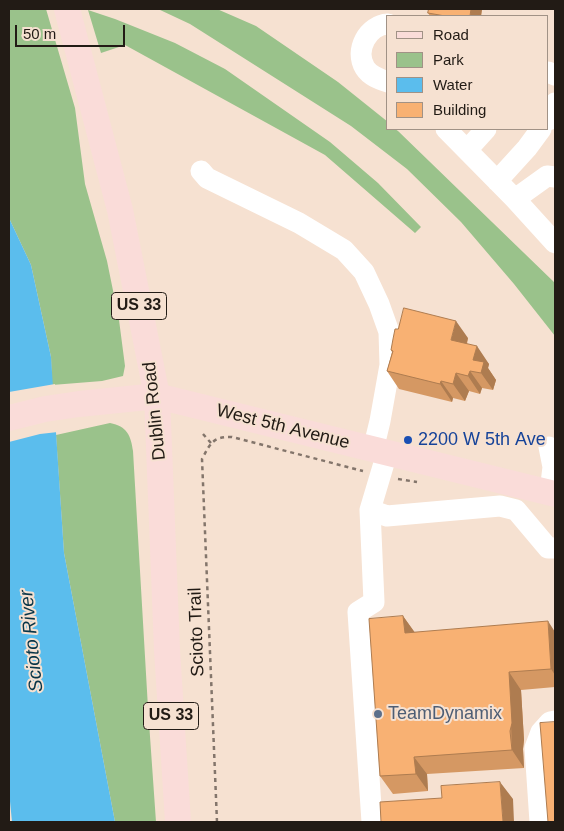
<!DOCTYPE html>
<html>
<head>
<meta charset="utf-8">
<style>
  body { margin:0 }
  #map { position:relative; width:564px; height:831px; overflow:hidden; background:#f6e1d1; font-family:Helvetica,sans-serif }
  canvas { display:block }
  .frame { position:absolute; inset:0; border:10px solid #221b15; pointer-events:none }
  .legend { position:absolute; left:386px; top:15px; width:162px; height:115px; box-sizing:border-box; background:#f6e1d1; border:1px solid #a19286; margin:0; padding:6px 9px; list-style:none; font-size:15px; color:#221b15 }
  .legend li { display:flex; align-items:center; gap:10px; height:25px }
  .legend b { width:25px; border:1px solid #a19286 }
  .scale { position:absolute; left:15px; top:25px; width:110px; height:22px; box-sizing:border-box; border:2px solid #221b15; border-top:0; padding-left:6px; font-size:15px; line-height:18px; white-space:nowrap; color:#221b15; -webkit-text-stroke:4px #f6e1d1; paint-order:stroke }
</style>
</head>
<body>
<div id="map">
<canvas width="564" height="831"></canvas>
<div class="frame"></div>
<ul class="legend">
<li><b style="height:6px;background:#fadcd9"></b>Road</li>
<li><b style="height:14px;background:#9ac28b"></b>Park</li>
<li><b style="height:14px;background:#5bbded"></b>Water</li>
<li><b style="height:14px;background:#f8b173"></b>Building</li>
</ul>
<div class="scale">50 m</div>
</div>
<script>
const c = document.querySelector('canvas').getContext('2d');
c.lineJoin = 'round';
function fill(path, color) { c.fillStyle = color; c.fill(path, 'evenodd'); }
function trace(path, color, width, dash) { c.strokeStyle = color; c.lineWidth = width; c.lineCap = dash ? 'butt' : 'round'; c.setLineDash(dash || []); c.stroke(path); }
function drawText(font, color, halo, rows, align = 'center') {
  c.font = font + ' Helvetica,sans-serif'; c.lineWidth = 4; c.setLineDash([]); c.textBaseline = 'middle'; c.strokeStyle = halo; c.fillStyle = color; for (const [text, x, y, turn = 0] of rows) {
    c.save(); c.translate(x, y); c.rotate((+turn || 0) * Math.PI / 180); c.textAlign = isNaN(turn) ? turn : align; if (halo) c.strokeText(text, 0, 0); c.fillText(text, 0, 0); c.restore();
  }
}
fill(new Path2D(`
  M9,9H46L75,108L85,184L107,261L119,320L125,366L123,376L102,381L52,385L51,357L31,265L9,218Z
  M158,9H217L256,26L338,82L388,122V129H395L398,131L555,283V336L514,284L461,222L407,169L351,126L190,24Z
  M88,10L115,19L175,43L225,69L330,142L378,183L421,227L415,233L325,155L125,45L101,53Z
  M110,423C127,426 131,436 133,451L148,708L156,822H115L64,553L56,435Z`), '#9ac28b');
fill(new Path2D(`
  M9,218L31,265L51,357L64,553L115,822H12L9,791Z`), '#5bbded');
fill(new Path2D(`
  M55,384L58,432L40,434L9,442V392Z`), '#f6e1d1');
trace(new Path2D(`
  M203,434L211,443
  M398,479L417,482
  M217,822L202,459C210,444 213,436 232,437L363,471`), '#83756b', 2.5, [4, 4]);
trace(new Path2D(`
  M388,24C368,25 354,50 365,68C370,76 379,79 388,82
  M548,72L555,75
  M548,120L551,115L555,103
  M446,129L515,199L555,243
  M467,150L486,129
  M201,171L207,178L299,223L344,250L364,272L379,304L389,332L390,365L380,421L373,450
  M497,181L527,148L541,129
  M515,199L547,176L555,177
  M549,447L553,467L550,492
  M370,510L387,516L500,506L516,510L548,548H555
  M372,822L358,612L374,602L370,510L387,453
  M540,822L535,748L541,732L550,722L555,721`), '#fff', 21);
trace(new Path2D(`
  M67,9L120,210L157,396L167,650L178,822
  M9,418L45,409L79,404L157,396L555,494`), '#fadcd9', 26);
fill(new Path2D(`
  M429,9H482L481,16H430L428,13Z
  M468,338L467,344L489,364L488,368L496,380L493,390L482,388L480,394L469,391L465,401L453,398L452,402L399,389L387,371L392,352L391,350Z
  M403,616L414,632H555V687L521,690L524,740L523,749L524,768L427,774L428,791L393,794L380,776Z`), '#d59863');
fill(new Path2D(`
  M471,9H482L481,16H470Z
  M456,321L468,338L463,357L451,340Z
  M477,346L489,364L488,368L496,380L493,390L481,373L473,360Z
  M470,371L482,388L480,394L468,376Z
  M456,373L469,391L465,401L453,384Z
  M441,381L453,398L452,402L440,384Z
  M403,616L416,634L405,633Z
  M548,621L555,632V675L551,669Z
  M509,672L521,690L524,740L523,749L524,768L512,750Z
  M414,757L427,774L428,791L416,774Z
  M500,782L513,799L514,822H503Z`), '#ae7c50');
const building = new Path2D(`
  M429,9H471L470,16H445L428,13Z
  M404,308L456,321L451,340L477,346L473,360L484,362L481,373L470,371L468,376L456,373L453,384L441,381L440,384L387,371L393,351L391,350L393,339L395,329H398Z
  M403,616L405,633L548,621L551,669L509,672L512,723L510,731L512,750L414,757L416,774L380,776L369,619Z
  M555,722V822H548L540,723Z
  M500,782L503,822H381L380,802L442,798L441,786Z`);
fill(building, '#f8b173');
trace(building, '#ae7c50', 1);
for (const [x, y, r, color] of [
  [408,440,5,"#1a4fb4"],
  [378,714,5,"#5c6f8a"]
]) { const dot = new Path2D(); dot.arc(x, y, r, 0, 2 * Math.PI); c.fillStyle = color; c.fill(dot); trace(dot, '#f6e1d1', 2); }
for (const [x, y, w] of [
  [139,306,55],
  [171,716,55]
]) { const box = new Path2D(); box.roundRect(x - w / 2, y - 13.5, w, 27, 4); c.fillStyle = '#f6e1d1'; c.fill(box); trace(box, '#221b15', 1); }
drawText('bold 16px', '#221b15', null, [
  ["US 33",139,306],
  ["US 33",171,716]
]);
drawText('18px', '#221b15', '#f6e1d1', [
  ["Dublin Road",155,411,-96],
  ["West 5th Avenue",283,427,14],
  ["Scioto Trail",197,632,-92]
]);
drawText('18px', '#164399', '#f6e1d1', [
  ["2200 W 5th Ave",418,440]
], 'left');
drawText('18px', '#4e5e75', '#f6e1d1', [
  ["TeamDynamix",388,714]
], 'left');
drawText('italic 19px', '#083548', '#f6e1d1', [
  ["Scioto River",32,641,-96]
]);
</script>
</body>
</html>
